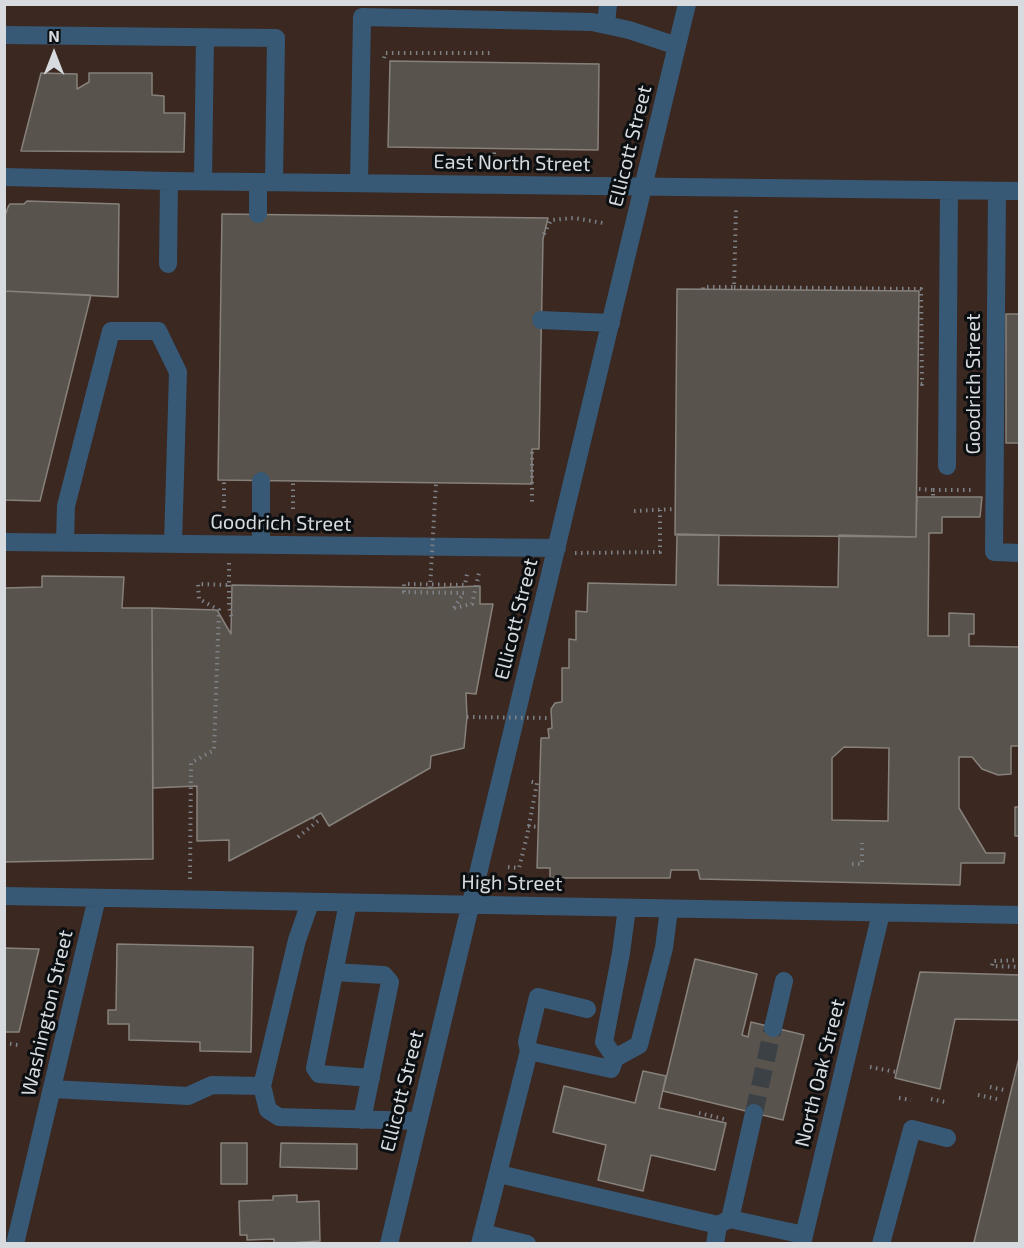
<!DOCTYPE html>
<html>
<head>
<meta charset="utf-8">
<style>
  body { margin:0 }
  #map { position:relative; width:1024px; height:1248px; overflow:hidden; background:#21262b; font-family:"Exo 2",sans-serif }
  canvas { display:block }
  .frame { position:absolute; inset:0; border:6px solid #d7dade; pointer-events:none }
  .north { position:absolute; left:24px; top:24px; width:60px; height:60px; -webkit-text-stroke:4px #0c0f11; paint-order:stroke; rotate:0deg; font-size:16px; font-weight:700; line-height:24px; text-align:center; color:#d7dade }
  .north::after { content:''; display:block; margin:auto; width:21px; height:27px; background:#d7dade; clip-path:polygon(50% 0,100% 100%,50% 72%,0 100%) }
</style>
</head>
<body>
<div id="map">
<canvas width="1024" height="1248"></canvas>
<div class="frame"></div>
<div class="north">N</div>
</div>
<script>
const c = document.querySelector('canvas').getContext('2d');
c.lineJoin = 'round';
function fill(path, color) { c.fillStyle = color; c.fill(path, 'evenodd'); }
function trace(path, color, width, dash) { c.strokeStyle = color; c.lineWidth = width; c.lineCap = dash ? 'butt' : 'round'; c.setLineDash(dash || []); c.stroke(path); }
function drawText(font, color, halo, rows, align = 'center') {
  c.font = font + ' "Exo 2",sans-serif'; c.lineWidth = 6; c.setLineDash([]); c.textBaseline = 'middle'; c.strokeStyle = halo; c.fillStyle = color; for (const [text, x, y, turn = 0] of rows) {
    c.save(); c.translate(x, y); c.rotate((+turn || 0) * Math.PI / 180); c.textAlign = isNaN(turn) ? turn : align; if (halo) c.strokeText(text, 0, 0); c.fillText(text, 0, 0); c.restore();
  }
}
fill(new Path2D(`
  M5,5H1019V1243H5Z`), '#3a2821');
const building = new Path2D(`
  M390,61L599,64L598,150L388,147Z
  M41,73L77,74V89L89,82V73H152V95L164,96V113H185L184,152L21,151Z
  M27,201L119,204L118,297L4,291V219L8,207L10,204H24Z
  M222,214L548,218L543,239L539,449H532V484L218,480Z
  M677,289L919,291L916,537L675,535Z
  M4,291L91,295L40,501L4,500Z
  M1006,314H1020V443H1006Z
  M917,497H982L980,517H942V533H929L928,636H949V613L974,614V634H969V646L1020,647V746H1011V774L998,775L982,769L972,757H959V808L986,853H1005L1004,863H961L960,885L700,879L698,870H671L670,878H550V868H537L541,738H549L548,729L552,728L551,709L555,703L562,702V668H569V639L576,640V611L587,612L588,583L676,585L677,534L719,535L718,585L838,587L839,535L916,537ZM844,747L889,748L888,821L832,820V758Z
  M42,576L124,577L122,608H152L153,859L4,862V588L42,587Z
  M232,585L430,588L480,586V604H493L476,694L466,693L467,717L464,748L431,756L430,768L329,826L321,813L229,861V840L197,841V786L153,788L152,608L217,610L231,634Z
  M1015,807H1020V836H1015Z
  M117,944L253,947L251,1052L200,1051V1042L129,1040V1024H108V1010H116Z
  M4,948L39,949L19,1032H4Z
  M695,959L757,974L742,1035L748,1037L751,1022L804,1035L783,1120L663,1091Z
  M920,972L1020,975V1020L955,1019L940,1089L895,1078Z
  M1020,1054V1244H981L974,1242Z
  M643,1071L666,1076L659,1108L726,1123L715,1170L651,1155L643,1191L598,1180L606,1145L553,1132L564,1086L635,1103Z
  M221,1143H247V1184H221Z
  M281,1143L357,1144V1169L280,1167Z
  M297,1195V1202L319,1201L320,1241L274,1244V1239L247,1240V1235H240L239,1201L273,1200V1196Z`);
fill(building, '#59534e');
trace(building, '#87817b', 1.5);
trace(new Path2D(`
  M754,1113L773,1028`), '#3c4146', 18, [18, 9]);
trace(new Path2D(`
  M384,58L385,53H490
  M494,166V152
  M544,234L551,220L574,218L603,223
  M734,287L921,289L922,384L918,383
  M703,289V287H734L736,209
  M532,452V505
  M919,489L933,490V497
  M933,490H974
  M224,508V480
  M293,509V481
  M634,511L675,509
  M575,553L660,552V510
  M229,585V607L232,620
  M464,593L404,592V584L465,585L467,574
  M454,608L472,604L479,573
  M454,608L463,594
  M528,826L538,827
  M298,837L318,821L313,817
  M852,864H862V843
  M508,867L519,868L527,836L537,783L528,781
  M190,879L191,763L214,750L219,610L199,599L198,584L229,585V563
  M1020,960L993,961L992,966L1020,967
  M4,1043L18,1045
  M870,1067L896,1072
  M990,1087L1004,1090
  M978,1095L997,1099
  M899,1098L911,1100
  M931,1099L945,1102
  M699,1113L728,1120`), '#7e8287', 4, [1.5, 4.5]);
trace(new Path2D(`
  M606,25L608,4
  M4,35L276,38L274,182
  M4,177L169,181L1020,191
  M203,181L205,37
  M258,182V214
  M359,183L362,17L592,22L629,30L677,46
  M997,191L994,552L1020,553
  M168,264L169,181
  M541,320L611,323
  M947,466L949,190
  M261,481V545
  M4,542L557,548
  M65,542L66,506L111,331H158L178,372L173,544
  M4,896L1020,915
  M348,903L315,1068L319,1074L371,1078
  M627,908L621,953L604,1042L615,1058L639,1045L664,948L669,909
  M334,972L384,975L390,982L362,1120
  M773,1028L784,981
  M529,1051L527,1042L538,997L587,1009
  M262,1086L268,1110L279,1117L418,1121
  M52,1089L188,1096L212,1085L262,1086L297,940L310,903
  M499,1174L718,1225L730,1219L804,1235
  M730,1219L754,1113
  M483,1233L527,1244
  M15,1244L97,898
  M389,1244L687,4
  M480,1244L529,1051L611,1069L615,1058
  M715,1244L718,1225
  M802,1244L881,913
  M881,1244L912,1129L947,1138`), '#375976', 18);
trace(new Path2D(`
  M430,588L436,483
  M467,717L551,718`), '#7e8287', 4, [1.5, 4.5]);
drawText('20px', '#d7dade', '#0c0f11', [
  ["Ellicott Street",630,146,-76],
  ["East North Street",512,163,1],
  ["Goodrich Street",973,384,-90],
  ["Goodrich Street",281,523,1],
  ["Ellicott Street",516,619,-76],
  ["High Street",512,883,1],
  ["Washington Street",47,1013,-77],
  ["North Oak Street",820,1073,-76],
  ["Ellicott Street",402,1091,-76]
]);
</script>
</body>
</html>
